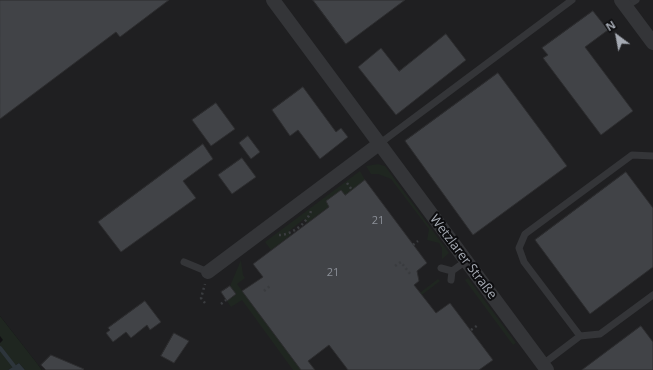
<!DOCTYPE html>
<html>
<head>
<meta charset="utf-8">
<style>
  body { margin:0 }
  #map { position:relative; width:653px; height:370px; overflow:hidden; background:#121214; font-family:"Open Sans",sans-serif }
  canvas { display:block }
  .north { position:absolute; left:597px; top:16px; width:40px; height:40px; -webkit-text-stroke:3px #0d0d0f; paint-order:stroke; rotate:328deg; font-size:11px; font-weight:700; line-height:16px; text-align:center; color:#a5aab3 }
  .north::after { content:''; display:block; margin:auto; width:14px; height:18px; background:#a5aab3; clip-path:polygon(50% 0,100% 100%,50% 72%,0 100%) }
</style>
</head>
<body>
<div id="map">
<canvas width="653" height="370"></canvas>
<div class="north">N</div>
</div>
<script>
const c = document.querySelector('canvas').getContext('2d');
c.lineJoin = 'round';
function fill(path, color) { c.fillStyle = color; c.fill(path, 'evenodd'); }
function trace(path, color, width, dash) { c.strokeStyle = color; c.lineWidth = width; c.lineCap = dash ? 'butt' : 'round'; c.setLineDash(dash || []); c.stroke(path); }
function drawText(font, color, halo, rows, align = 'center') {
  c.font = font + ' "Open Sans",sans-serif'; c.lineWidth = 4; c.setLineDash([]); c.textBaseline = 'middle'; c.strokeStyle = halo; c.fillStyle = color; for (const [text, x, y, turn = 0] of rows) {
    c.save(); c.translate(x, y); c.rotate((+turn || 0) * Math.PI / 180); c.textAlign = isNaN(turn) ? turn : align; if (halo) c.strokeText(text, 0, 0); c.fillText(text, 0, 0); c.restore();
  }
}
fill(new Path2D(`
  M0,0H653V370H42L0,316Z`), '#1f1f21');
fill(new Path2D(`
  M378,164L385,166L449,253L442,259V248L439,243L427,240L429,229L391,179L378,174H371L366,166Z
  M360,171L365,180L307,223L304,219L289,231L291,235L271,250L265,242Z
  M241,260L243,275L245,278L237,284L301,370H293L242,300L231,307L227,301L236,294L230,286Z
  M468,278L516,343L513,345L465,280Z
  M438,279L440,281L356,345L366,334Z
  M0,316L36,362L42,370H25L19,363L8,370H0V343L3,340L0,336Z`), '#1f2620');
fill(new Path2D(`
  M19,363L25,370H8Z`), '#2d353b');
trace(new Path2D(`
  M0,348L14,366`), '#2d353b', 4);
const building = new Path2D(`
  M0,0H169L120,37L116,32L0,119Z
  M313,0H405L346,44Z
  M593,11L608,30L585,47L633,111L601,135L543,58L548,55L542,48Z
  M446,34L466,60L396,115L358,67L381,48L399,71Z
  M498,73L567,166L473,235L405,141Z
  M303,87L336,132L341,128L348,137L320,159L298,130L290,136L272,110Z
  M216,103L235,129L211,146L192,120Z
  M248,136L260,152L251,159L239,143Z
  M203,144L213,159L183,181L196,198L121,252L98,222Z
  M242,158L256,177L232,194L218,175Z
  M626,172L653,208V267L590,314L535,240Z
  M365,180L427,263L417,271L419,281L414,285L436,313L450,303L493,360L479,370H348L329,345L308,361L315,370H301L242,291L263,277L253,264L329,207L326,201L341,190L345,195Z
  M230,286L236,294L227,301L221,292Z
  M145,301L161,322L150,330L147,325L131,338L126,332L113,342L106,333L110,330L108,328Z
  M641,326L653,342V370H582Z
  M174,333L189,341L174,363L161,356Z
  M51,355L84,369L83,370H46L41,365Z`);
fill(building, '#414347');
trace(building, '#2d2d2f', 1);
trace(new Path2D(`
  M347,183L352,190
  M279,235C292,235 307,223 311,211
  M413,245L418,241
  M395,266L401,262L411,275
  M264,291L270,286
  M205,303L201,298L205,284
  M221,304L226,300
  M471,330L478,325`), '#3a3c3f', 2.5, [2, 3]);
trace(new Path2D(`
  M625,7L636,0
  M379,144L572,0
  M184,262L208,272
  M441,268L452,271
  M452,271L466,261
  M451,280L452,271
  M580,336L524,262L519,248L525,234L632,155L653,156
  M543,364L580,336L600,334L653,295`), '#343538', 7);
trace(new Path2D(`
  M273,0L547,370
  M621,0L653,43
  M208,272L379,144`), '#343538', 14);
drawText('11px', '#8c9098', null, [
  ["21",378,221],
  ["21",333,273]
]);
drawText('13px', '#a5aab3', '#0d0d0f', [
  ["Wetzlarer Straße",463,257,53]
]);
</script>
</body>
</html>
